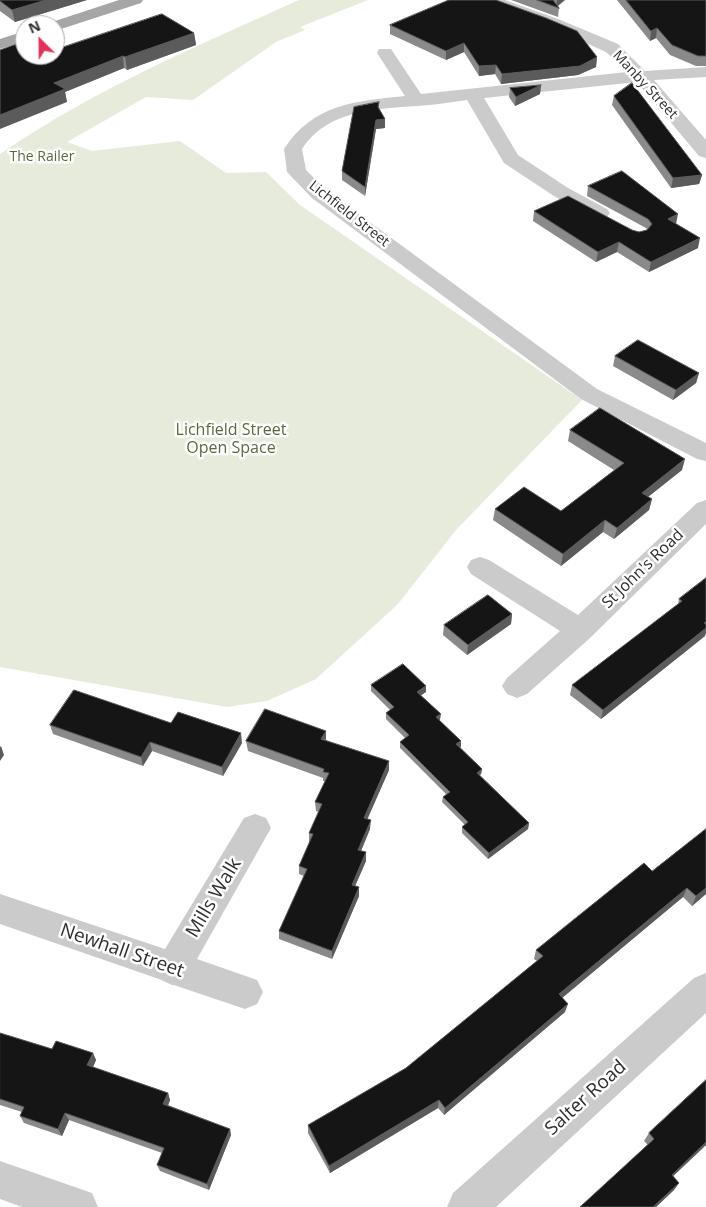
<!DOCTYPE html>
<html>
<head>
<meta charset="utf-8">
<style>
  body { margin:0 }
  #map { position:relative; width:706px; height:1207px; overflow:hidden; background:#fff; font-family:"Open Sans",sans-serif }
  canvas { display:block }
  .north { position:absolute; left:15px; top:15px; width:50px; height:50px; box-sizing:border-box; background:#fff; border:1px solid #ababab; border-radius:50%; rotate:337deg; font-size:14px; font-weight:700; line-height:20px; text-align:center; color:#2e2e2e }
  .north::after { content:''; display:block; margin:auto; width:18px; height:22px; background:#e5305b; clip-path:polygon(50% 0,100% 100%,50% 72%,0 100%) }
</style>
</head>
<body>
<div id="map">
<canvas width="706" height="1207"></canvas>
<div class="north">N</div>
</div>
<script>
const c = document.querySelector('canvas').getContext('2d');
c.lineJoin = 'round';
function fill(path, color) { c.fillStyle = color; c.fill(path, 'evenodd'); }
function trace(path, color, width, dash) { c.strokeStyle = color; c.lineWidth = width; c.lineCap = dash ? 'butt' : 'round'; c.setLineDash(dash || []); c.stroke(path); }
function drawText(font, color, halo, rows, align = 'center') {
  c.font = font + ' "Open Sans",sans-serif'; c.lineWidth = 5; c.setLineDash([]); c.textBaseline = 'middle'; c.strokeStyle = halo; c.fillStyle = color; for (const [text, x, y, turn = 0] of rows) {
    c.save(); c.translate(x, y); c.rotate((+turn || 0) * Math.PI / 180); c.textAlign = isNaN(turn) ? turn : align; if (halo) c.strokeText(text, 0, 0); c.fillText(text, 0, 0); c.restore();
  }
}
fill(new Path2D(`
  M299,0H368L300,27L305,30L276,42L193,100L146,97L67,142L92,151L180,141L226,173L266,172L300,205L582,400L456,530L398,604L316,679L267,701L227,707L0,667V154C93,90 197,46 299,0Z`), '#e7ebdb');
fill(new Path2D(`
  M482,0H505L558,19L618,44L645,71L706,67V77L654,80L706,140V158L699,156L637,82L484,98L518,155L568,188L607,209L610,213L607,217L600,219L593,217L554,196L504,163L467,100C451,102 434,105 417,106C376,109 327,110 302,149L306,170L326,190L597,389L706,443V461L697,459L581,399L312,198L287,172L284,149C313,104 356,101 405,96L377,53L379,49H391L421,94L627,72L606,52L546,25L484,3Z
  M706,500V524L590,638L527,694L517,698L507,694L502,686L507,678L560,631L471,574L467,567L471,560L480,557L489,560L578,615L697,503Z
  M255,814L266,818L271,828L197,959L257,980L263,992L257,1004L245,1009L174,985H172L159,979L0,924V894L165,949L244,818Z
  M706,973V1013L496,1207H447L453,1193L694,978Z
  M0,1161L92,1193L98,1207H22L0,1199Z`), '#cbcbcb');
fill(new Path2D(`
  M119,0H143L141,3L61,29L55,31V25H48L49,23Z
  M25,31V41L0,49V39Z`), '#a6a6a6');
fill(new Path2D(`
  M0,0H87L15,22L0,11Z
  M511,0H565L558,6L559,8L558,17Z
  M617,0H706V66H696L670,55L656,38L650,41Z
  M390,25L597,57L596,67L578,75L501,84L495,74L479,76L464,52L446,60L390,34Z
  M194,33L196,45L127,70L124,68L65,92L67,102L25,55Z
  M541,85L540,94L515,106L509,97L510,88Z
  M614,96L702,175L699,184L671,188L612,105Z
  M379,102V108L385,119V128L376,129L365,196L342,180V171Z
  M588,186L676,224L698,248L649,272L617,252L596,262L533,221L534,211L632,230L639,232L647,230L646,228L587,196Z
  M615,356L699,373L696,383L673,400L613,366Z
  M570,430L682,470L648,497L652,499L649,510L614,539L603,532L561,566L493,520L495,509L561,511L614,470L568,441Z
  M706,578L705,636L601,719L570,695L572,685L678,605L679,599Z
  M512,614L511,624L467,655L443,635L444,625Z
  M371,685L426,692L421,695L440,720H439L461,747H460L482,769L481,774L480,775L529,823L528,829L488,859L462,833V827L465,825L442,802L443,797L446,794L400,748V742L405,738L386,719V713L390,710L371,691Z
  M50,725L242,743L223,776L152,751L143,766L53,734Z
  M326,740L389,770L367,819L370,829L361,851L366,852V861L355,886L359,887V896L332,959L279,939V931L304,876L299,874V866L310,842L309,841V833L319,812L316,811L315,802L325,781H323V778L248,751L246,741Z
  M706,829V894L692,906L683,897L562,998L565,1012L444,1115L438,1108L330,1173L308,1133V1125L406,1068L537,961L534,959L536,950L652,871Z
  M0,1033L52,1049L93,1053L96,1060L93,1067L168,1093L170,1100L168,1105L230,1129L231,1135L209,1190L160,1171L157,1165L162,1153L69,1120L62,1136L24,1123L20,1116L22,1112L0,1105Z
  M706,1080V1145L673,1176L679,1183L674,1190L656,1207H580L648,1145L644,1141L649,1133Z`), '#8a8a8a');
fill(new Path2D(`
  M46,0H87L15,22L12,10Z
  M557,0H565L556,7Z
  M657,28L656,38L650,41L651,31Z
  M194,33L196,45L127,70L125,57Z
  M464,43V52L446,60V51Z
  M123,56L124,68L65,92L67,102L0,129V115L54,83Z
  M597,57L596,67L578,75L501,84L502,74Z
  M496,65L495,74L479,76V66Z
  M541,85L540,94L515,106L516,97Z
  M385,119V128L376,129L365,196V187L376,120Z
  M702,175L699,184L671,188L673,178Z
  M678,214L676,224L668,219Z
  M700,238L698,248L649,272L651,262Z
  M619,242L617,252L596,262L598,252Z
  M699,373L696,383L673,400L676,390Z
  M685,459L682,470L639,504L642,493Z
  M652,499L649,510L614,539L617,528Z
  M605,520L603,532L561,566L563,554Z
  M512,614L511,624L467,655L468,645Z
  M706,622V633L705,636L601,719L603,710Z
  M426,686V692L417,698V692Z
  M441,714L440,720L435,723L436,717Z
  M326,731V740L321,739Z
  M241,733L242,743L223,776L222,767Z
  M461,741V747L456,750V744Z
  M150,742L152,751L143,766L141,757Z
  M1,746L4,755L0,761V747Z
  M389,761V770L364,827V818Z
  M482,769L481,774L476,778L477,773Z
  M371,820L370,829L358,858V850Z
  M529,823L528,829L488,859L489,853Z
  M366,852V861L352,893V885Z
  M359,887V896L332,959V951Z
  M687,888L683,897L556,1003L559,994Z
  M706,888V894L692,906L696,896Z
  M568,1004L565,1012L444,1115L445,1108Z
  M93,1053L96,1060L91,1072L87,1065Z
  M168,1093L170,1100L166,1111L163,1104Z
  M439,1100L438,1108L330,1173L329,1166Z
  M65,1113L69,1120L62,1136L58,1129Z
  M230,1129L231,1135L209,1190L207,1184Z
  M706,1142V1145L667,1182L672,1175Z
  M679,1183L674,1190L656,1207H653Z`), '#5b5b5b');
const building = new Path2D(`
  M0,0H46L12,10L0,1Z
  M449,0H496L546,18L577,31L597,57L580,66L502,74L496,65L479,66L464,43L446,51L390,25Z
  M537,0H553L559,8Z
  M626,0H706V56H698L672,45L657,28L651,31Z
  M162,14L194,33L125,57L123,56L54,83L65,89L0,115V50L25,41V55H55V50Z
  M632,83L702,175L673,178L614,96Z
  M541,85L516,97L510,88Z
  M379,102L378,107L385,119L376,120L365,187L342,171L354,107Z
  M622,171L678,214L668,219L700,238L651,262L619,242L598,252L534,211L568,196L632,230L639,232L647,230L652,224L648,219L588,186Z
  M638,340L699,373L676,390L615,356Z
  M600,408L685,459L642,493L652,499L617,528L605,520L563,554L495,509L524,487L561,511L624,463L570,430Z
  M706,578V622L704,623L706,624V628L603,710L572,685L682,601L679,599Z
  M488,595L512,614L468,645L444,625Z
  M403,664L426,686L417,692L441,714L436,717L461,741L456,744L482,769L477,773L529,823L489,853L462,827L468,822L443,797L450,792L400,742L409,735L386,713L394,707L371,685Z
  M74,690L171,723L178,712L241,733L222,767L150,742L141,757L50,725Z
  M265,709L326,731L321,739L389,761L364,818L371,820L358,850L366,852L352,885L359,887L332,951L279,931L307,869L299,866L313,834L309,833L322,804L315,802L329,773L323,772L324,769L246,741Z
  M706,829V888L696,896L687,888L559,994L568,1004L445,1108L439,1100L329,1166L308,1125L406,1068L543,956L536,950L644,863L652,871Z
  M0,1033L52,1049L56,1041L93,1053L87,1065L168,1093L163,1104L230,1129L207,1184L157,1165L164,1148L65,1113L58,1129L20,1116L24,1107L0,1099Z
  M706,1080V1142L672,1175L679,1183L653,1207H580L654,1139L649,1133Z`);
fill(building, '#151515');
trace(building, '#5b5b5b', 1);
drawText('14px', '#2e2e2e', '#fff', [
  ["Manby Street",645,85,47],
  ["Lichfield Street",349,214,38]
]);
drawText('14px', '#58693b', '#fff', [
  ["The Railer",42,157]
]);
drawText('16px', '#58693b', '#fff', [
  ["Lichfield Street",231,430],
  ["Open Space",231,448]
]);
drawText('16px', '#2e2e2e', '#fff', [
  ["St John's Road",643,569,-44]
]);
drawText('19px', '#2e2e2e', '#fff', [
  ["Mills Walk",214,898,-59],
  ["Newhall Street",122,951,19],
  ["Salter Road",586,1098,-42]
]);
</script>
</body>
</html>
